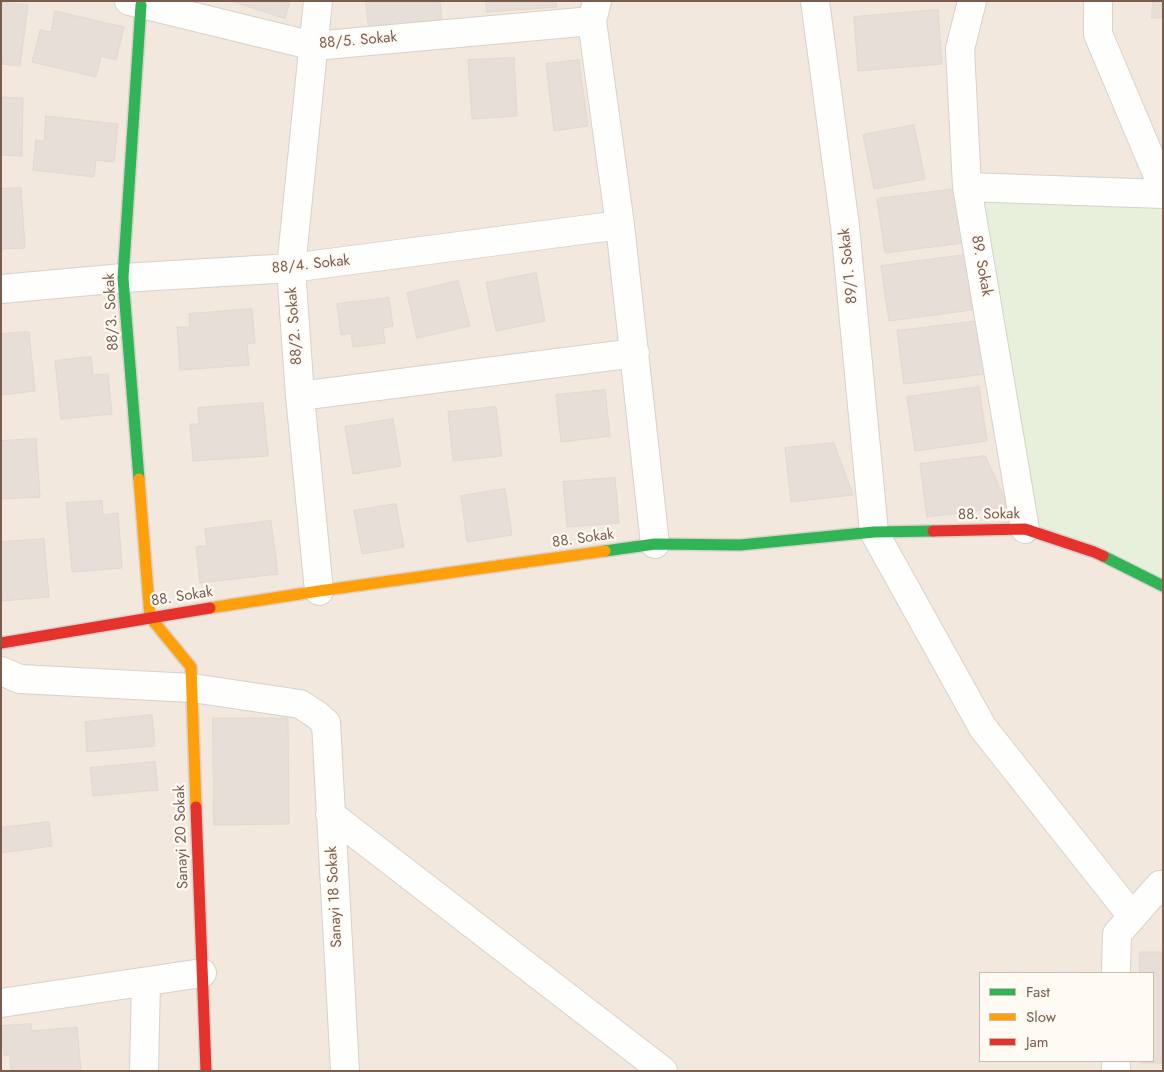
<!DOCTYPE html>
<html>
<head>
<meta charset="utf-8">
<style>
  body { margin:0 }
  #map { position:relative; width:1164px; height:1072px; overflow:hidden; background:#f9f5f0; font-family:Jost,sans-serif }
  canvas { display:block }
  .frame { position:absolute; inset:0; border:2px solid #7a5c4d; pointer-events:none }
  .legend { position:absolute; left:979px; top:972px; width:175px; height:90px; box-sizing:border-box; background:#fffaf3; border:1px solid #cabbb1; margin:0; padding:6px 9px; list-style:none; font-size:15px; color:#7a5c4d }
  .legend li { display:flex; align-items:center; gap:10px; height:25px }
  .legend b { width:25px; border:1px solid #cabbb1 }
</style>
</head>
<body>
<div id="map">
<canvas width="1164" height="1072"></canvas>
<div class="frame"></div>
<ul class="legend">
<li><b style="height:6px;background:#30b455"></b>Fast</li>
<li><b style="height:6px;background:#ff9f0a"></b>Slow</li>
<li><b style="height:6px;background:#e5322d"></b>Jam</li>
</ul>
</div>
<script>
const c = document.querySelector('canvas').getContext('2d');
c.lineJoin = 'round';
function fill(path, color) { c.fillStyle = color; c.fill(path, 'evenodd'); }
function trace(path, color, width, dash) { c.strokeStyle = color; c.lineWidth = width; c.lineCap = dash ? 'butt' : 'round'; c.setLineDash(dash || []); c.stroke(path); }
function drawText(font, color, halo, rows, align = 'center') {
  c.font = font + ' Jost,sans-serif'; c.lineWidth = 4.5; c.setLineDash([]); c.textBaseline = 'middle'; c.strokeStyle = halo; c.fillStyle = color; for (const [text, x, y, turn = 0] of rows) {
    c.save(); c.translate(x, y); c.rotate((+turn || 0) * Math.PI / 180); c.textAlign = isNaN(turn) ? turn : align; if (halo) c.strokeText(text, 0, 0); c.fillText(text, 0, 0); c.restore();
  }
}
fill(new Path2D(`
  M1,1H1163V1071H1ZM980,973H1153V1061H980Z`), '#f2e8de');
fill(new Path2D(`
  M974,193L1160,199L1162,578L1032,522Z`), '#e7f0db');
const building = new Path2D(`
  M231,1H290L285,18Z
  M366,1H440L442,21L369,28Z
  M486,1H556L557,7L487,12Z
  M1153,1H1163V18H1152Z
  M1,2L28,5L20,66L1,64Z
  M938,10L942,64L858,71L854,17Z
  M55,11L124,27L116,60L101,56L96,77L32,62L40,30L51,32Z
  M514,58L517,116L472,119L468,60Z
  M579,60L588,126L554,131L546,64Z
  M1,97L23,98L22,156L1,155Z
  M46,116L118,124L114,162L96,160L94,177L33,170L36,140L44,141Z
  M914,125L925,179L874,189L863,135Z
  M21,188L25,248L1,249V189Z
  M956,189L963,243L885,253L877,199Z
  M965,255L972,310L889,321L881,266Z
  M536,273L545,321L496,331L486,283Z
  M458,281L470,326L417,338L407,293Z
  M389,298L393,326L383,328L385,343L353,347L351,333L341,335L337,304Z
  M252,309L255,343L247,344L249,365L180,370L177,327H190L189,314Z
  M979,321L986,374L904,384L897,331Z
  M29,332L35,391L1,395V334Z
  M91,357L93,375L108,374L112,414L61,419L55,361Z
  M979,387L987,441L915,451L907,397Z
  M605,390L610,436L561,442L556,395Z
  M263,403L268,456L193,461L190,424H199L198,408Z
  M496,407L502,456L453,461L448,412Z
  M393,419L401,466L353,474L345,427Z
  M36,439L40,497L1,499V441Z
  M834,443L853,495L791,502L785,448Z
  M985,456L1009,507L927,517L920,464Z
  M615,478L619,523L567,527L563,482Z
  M505,489L512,535L467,542L461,496Z
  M102,501L103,515L118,513L122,568L72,572L66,503Z
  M396,504L404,547L362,554L354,511Z
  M271,521L278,574L200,583L196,547L207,546L205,529Z
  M44,539L49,597L1,601V542Z
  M152,715L155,746L87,752L85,722Z
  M213,718H288L289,824L214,825Z
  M155,762L158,790L93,796L90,768Z
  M49,822L52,846L1,853V828Z
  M1140,952H1163V1063H1140V1061H1153V973H1140Z
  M31,1024L32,1031L77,1027L81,1071H11L10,1055L4,1056L1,1026Z`);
fill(building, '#e6ded7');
trace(building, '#e2d8d2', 1);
const street = new Path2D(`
  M129,1L314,46L592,21
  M318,1L291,268L300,396L319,591
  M597,1L592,21L620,225L655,544
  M815,1L845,226L874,532L983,728L1132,916
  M972,1L960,49L967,187L1025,529
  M1098,1V34L1163,188
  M967,187L1163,194
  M1,289L123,278L291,268L620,225
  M300,396L635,353
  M1,671L20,679L192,688L300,704L317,715L326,723L345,1071
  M330,814L663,1071
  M1116,973L1117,934L1160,885H1163
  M1,1003L202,973
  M144,1071L146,982
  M1116,1071V1061`);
const fast = new Path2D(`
  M139,479L123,278L141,5
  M605,551L655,544L740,545L874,532L933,531
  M1103,556L1163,586`);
const slow = new Path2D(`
  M139,479L150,617L191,667L196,807
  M210,608L319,591L605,551`);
const jam = new Path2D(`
  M933,531L1025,529L1094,552L1103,556
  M1,643L210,608
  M196,807L206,1071`);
trace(street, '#d7d1cb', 30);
trace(fast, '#d9d2cb', 14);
trace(slow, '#d9d2cb', 14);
trace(jam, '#d9d2cb', 14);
trace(street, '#fefefd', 28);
trace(fast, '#30b455', 11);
trace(slow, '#ff9f0a', 11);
trace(jam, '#e5322d', 11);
drawText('15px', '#7a5c4d', '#fffaf3', [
  ["88/5. Sokak",358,41,-5],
  ["88/4. Sokak",311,265,-6],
  ["89/1. Sokak",849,266,-96],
  ["89. Sokak",981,266,80],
  ["88/3. Sokak",112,312,-93],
  ["88/2. Sokak",295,326,-94],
  ["88. Sokak",989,515,-1],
  ["88. Sokak",583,539,-8],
  ["88. Sokak",182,597,-9],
  ["Sanayi 20 Sokak",182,837,-92],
  ["Sanayi 18 Sokak",335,897,-93]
]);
</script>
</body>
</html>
